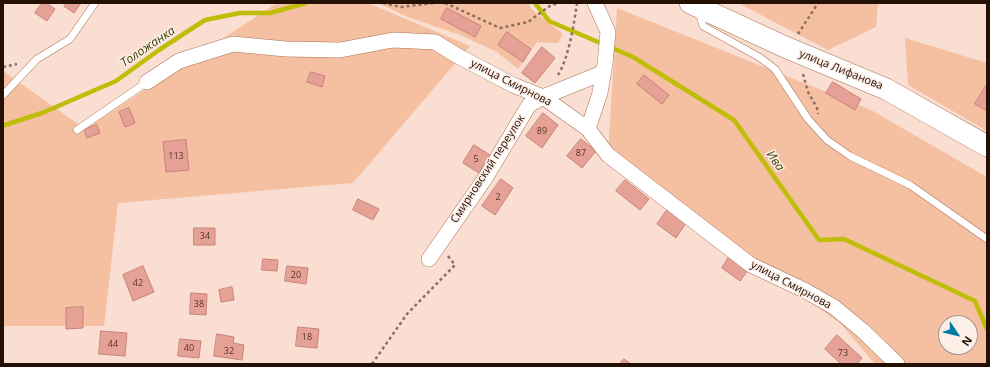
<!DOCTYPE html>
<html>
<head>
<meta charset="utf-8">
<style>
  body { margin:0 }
  #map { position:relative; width:990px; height:367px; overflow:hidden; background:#f9ded1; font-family:"Open Sans",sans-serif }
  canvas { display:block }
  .frame { position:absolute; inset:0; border:4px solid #251004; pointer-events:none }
  .north { position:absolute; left:938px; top:315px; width:40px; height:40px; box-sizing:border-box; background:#fcefe8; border:1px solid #a6968d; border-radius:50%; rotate:125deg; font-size:11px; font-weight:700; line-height:16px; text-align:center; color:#251004 }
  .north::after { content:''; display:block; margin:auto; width:14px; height:18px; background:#007ba2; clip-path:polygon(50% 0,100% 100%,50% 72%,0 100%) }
</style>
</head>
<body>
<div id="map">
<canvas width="990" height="367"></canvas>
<div class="frame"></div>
<div class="north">N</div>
</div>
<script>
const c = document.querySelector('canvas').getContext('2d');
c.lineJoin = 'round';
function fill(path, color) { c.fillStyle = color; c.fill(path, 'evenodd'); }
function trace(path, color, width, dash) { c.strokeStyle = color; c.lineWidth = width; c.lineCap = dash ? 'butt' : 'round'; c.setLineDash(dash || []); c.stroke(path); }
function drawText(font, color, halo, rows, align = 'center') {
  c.font = font + ' "Open Sans",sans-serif'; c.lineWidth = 3; c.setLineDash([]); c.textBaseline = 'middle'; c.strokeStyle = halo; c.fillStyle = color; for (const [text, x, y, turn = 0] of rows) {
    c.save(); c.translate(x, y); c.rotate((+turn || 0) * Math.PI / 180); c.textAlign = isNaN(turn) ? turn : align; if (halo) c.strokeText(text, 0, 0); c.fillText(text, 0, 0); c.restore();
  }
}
fill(new Path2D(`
  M277,3H368L470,46L353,183L118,203L104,326H3V71L85,129Z
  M378,3H529L531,9L563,34L558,43L537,42L518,69L497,52L460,35L408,17Z
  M738,3H878L876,27L828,50Z
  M617,8L871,110L987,177V364H875L841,324L608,155ZM946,323H970V347H946Z
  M905,38L987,63V131L908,85Z`), '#f5bfa2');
trace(new Path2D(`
  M535,3L549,21L633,57L734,120L819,240L844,239L975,301L987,329
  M5,125L42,113L116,81L159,50L205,20L240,13H270L306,3`), '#bfbd08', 4.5);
const building = new Path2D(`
  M42,3H46L55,9L47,21L35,13Z
  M67,3H81L74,13L64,6Z
  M447,8L481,26L475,37L441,19Z
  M507,32L531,49L523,62L498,45Z
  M542,47L555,58L535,83L522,73Z
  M311,72L325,76L322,87L307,82Z
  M644,75L669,95L662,104L637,84Z
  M833,82L861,99L855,110L826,93Z
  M987,84V111L975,104Z
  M129,108L135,123L125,127L119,112Z
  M543,113L558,125L542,148L526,136Z
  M97,125L100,133L87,138L84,130Z
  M581,139L596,151L582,168L567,156Z
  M186,140L189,170L166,172L163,142Z
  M474,145L490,155L479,173L463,163Z
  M501,179L513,188L495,215L482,206Z
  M625,180L649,199L640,210L616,191Z
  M358,199L379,209L373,220L353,210Z
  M667,210L686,223L676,238L657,224Z
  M194,228H215V245H194Z
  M729,257L748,270L740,281L722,268Z
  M263,259L278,260L277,271L262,270Z
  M143,266L154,292L133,301L123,275Z
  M287,266L308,268L306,284L285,281Z
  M232,287L234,300L221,302L219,290Z
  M191,293L207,294L206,315L190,314Z
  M83,307V328L66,329V308Z
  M298,327L319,329L317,348L296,346Z
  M101,331L127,333L125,356L99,354Z
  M217,334L234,337L233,343L244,345L242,360L214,356Z
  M837,335L862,358L857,364H841L825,349Z
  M180,339L201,341L199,358L178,356Z
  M624,359L631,364H620Z`);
fill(building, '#e6a196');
trace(building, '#c78379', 1);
const lane = new Path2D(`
  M699,12L703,26L759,57L775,69L808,119L827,140L850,156L910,185L987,239
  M3,95L37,59L70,39L95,3
  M77,130L147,82`);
const street = new Path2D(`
  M147,82L179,61L233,44L286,49L340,50L393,40L435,42L456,55L513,85L543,97L588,129L608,155L751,265L804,290L834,307L863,331L897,364
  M588,129L600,93L605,64L608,32L595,3
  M429,259L486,177L529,105L543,97L602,73`);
const secondary = new Path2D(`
  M690,3L785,47L886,89L987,146`);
trace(lane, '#ad7354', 8);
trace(street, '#ad7354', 16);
trace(secondary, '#ad7354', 22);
trace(new Path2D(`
  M383,3L401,7L434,3
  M445,3L500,28L528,22L551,5L559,3
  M798,34L818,3
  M3,67L17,64
  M803,74L808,92L817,108L818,114
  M558,75C569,57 574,24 577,3
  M372,364L407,314L455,265L448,256`), '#887063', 2.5, [3, 3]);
trace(lane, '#fff', 7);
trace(street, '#fff', 15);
trace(secondary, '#fff', 21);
drawText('9px', '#553428', null, [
  ["89",542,131],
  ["87",581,153],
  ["113",176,156],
  ["5",476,159],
  ["2",498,197],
  ["34",205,236],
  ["20",296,275],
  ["42",138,283],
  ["38",199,304],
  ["18",307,337],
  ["44",113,344],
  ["40",189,348],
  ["32",229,351],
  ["73",843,353]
]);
drawText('11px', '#251004', '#fcefe8', [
  ["улица Лифанова",841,70,22],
  ["улица Смирнова",511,83,27],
  ["Смирновский переулок",488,169,-57],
  ["улица Смирнова",791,285,28]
]);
drawText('italic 12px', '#403f00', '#fcefe8', [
  ["Толожанка",148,47,-34],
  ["Ива",775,161,55]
]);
</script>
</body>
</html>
